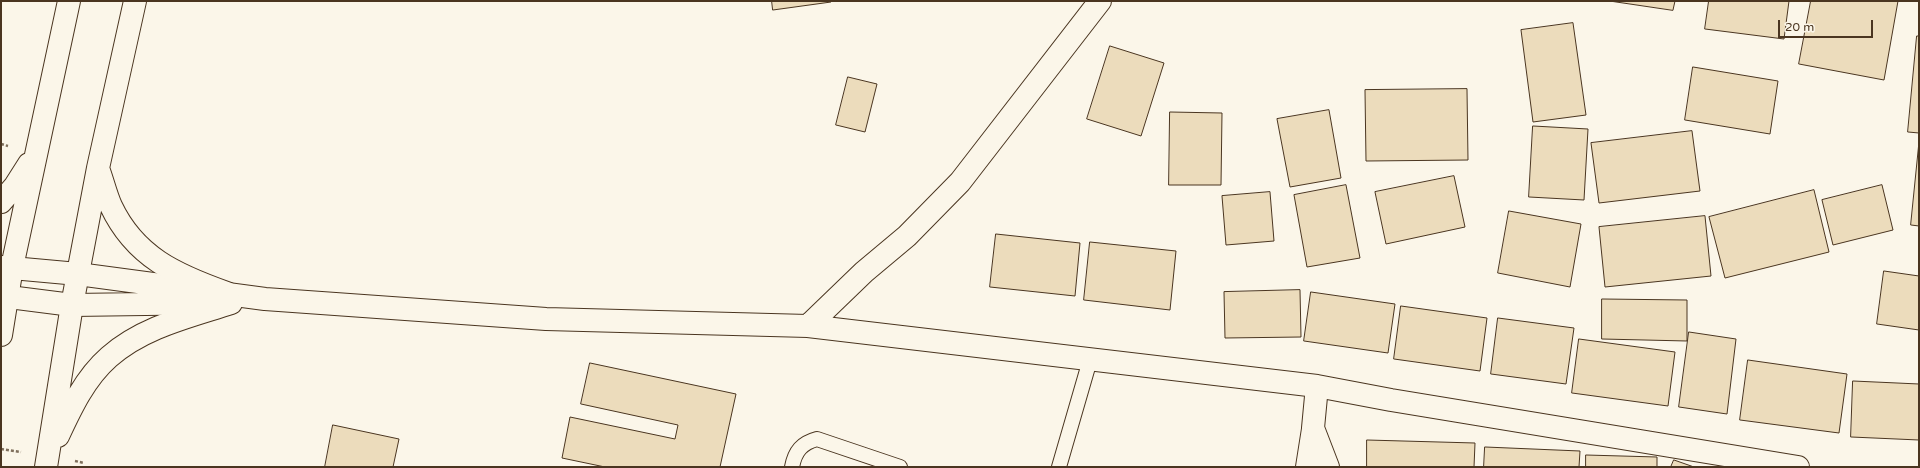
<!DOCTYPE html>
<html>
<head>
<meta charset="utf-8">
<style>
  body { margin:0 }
  #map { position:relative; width:1920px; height:468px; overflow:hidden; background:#fbf6e9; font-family:"Varela Round",sans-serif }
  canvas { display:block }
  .frame { position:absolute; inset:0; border:2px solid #4a3520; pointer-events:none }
  .scale { position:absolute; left:1778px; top:20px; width:95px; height:18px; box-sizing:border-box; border:2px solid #4a3520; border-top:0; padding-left:5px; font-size:12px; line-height:14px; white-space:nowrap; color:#4a3520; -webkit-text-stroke:3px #fbf6e9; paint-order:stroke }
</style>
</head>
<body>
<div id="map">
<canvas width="1920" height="468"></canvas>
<div class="frame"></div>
<div class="scale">20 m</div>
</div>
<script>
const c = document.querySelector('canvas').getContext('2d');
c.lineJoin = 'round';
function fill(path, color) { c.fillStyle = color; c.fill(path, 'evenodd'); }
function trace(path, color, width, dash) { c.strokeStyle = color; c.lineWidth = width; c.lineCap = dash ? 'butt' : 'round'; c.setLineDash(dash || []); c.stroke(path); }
const building = new Path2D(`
  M772,1H830L831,2L773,10Z
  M1610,1H1675L1673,10Z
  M1709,1H1789L1784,39L1705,29Z
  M1811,1H1898L1884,80L1799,64Z
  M1573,23L1586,115L1533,122L1521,30Z
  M1917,36H1919V133L1908,132Z
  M1110,46L1164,63L1141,136L1087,119Z
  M1693,67L1778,81L1770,134L1685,120Z
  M848,77L877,84L865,132L836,125Z
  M1467,89L1468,160L1366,161L1365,90Z
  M1329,110L1341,178L1290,187L1277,119Z
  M1170,112L1222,113L1221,185H1169Z
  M1533,126L1588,129L1584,200L1529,197Z
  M1692,131L1700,191L1599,203L1591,143Z
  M1919,142V226L1911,225Z
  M1454,176L1465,227L1386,244L1375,192Z
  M1346,185L1360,258L1307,267L1294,195Z
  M1882,185L1893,230L1833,245L1822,200Z
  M1814,190L1829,252L1725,278L1709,217Z
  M1270,192L1274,241L1226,245L1222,196Z
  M1509,211L1581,224L1570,287L1498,273Z
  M1705,216L1711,276L1605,287L1599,227Z
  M996,234L1080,243L1075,296L990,287Z
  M1090,242L1176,251L1170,310L1084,300Z
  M1884,271L1919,276V330L1877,324Z
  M1300,290L1301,337L1225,338L1224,292Z
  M1311,292L1395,304L1388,353L1304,341Z
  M1602,299L1687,300V341L1602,339Z
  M1401,306L1487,318L1480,371L1394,359Z
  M1498,318L1574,328L1566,384L1491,374Z
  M1689,332L1736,339L1727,414L1679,407Z
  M1579,339L1675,352L1668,406L1572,393Z
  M1748,360L1847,374L1839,433L1740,420Z
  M590,363L736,394L720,467H605L562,458L570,417L675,439L678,425L581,404Z
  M1853,381L1919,384V440L1851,437Z
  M333,425L399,439L393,467H325Z
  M1367,440L1475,443L1474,467H1367Z
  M1485,447L1580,451L1579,467H1484Z
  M1586,455L1657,457V467H1586Z
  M1674,460L1694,467H1671Z`);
fill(building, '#ecdcbc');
trace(building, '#4a3520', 1);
const lane = new Path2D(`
  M792,467C795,451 802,443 817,439L900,467
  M1059,467L1090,360`);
const street = new Path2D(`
  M1,267L78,274L265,299L546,319L808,326L1317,386L1391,400L1798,467
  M1,296L72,305L219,303
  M808,326L864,272L907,236L960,182L1100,1
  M1317,386L1313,428L1328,467
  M1307,467L1313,429`);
const primary = new Path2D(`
  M99,171C103,182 106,195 111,206C135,257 176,275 227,293
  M1,202L15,186L29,164
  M1,335L12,267L69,1
  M58,436C71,408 85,378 109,357C143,327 188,317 231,303
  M46,467L72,305L98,168L135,1`);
trace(lane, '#4a3520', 16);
trace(street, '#4a3520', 24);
trace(primary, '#4a3520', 24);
trace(new Path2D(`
  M1,144L8,146
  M1,449L21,452
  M75,461L84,463`), '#7f6f5c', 2.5, [3, 2]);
trace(lane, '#fbf6e9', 14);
trace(street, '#fbf6e9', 22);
trace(primary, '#fbf6e9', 22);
</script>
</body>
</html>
